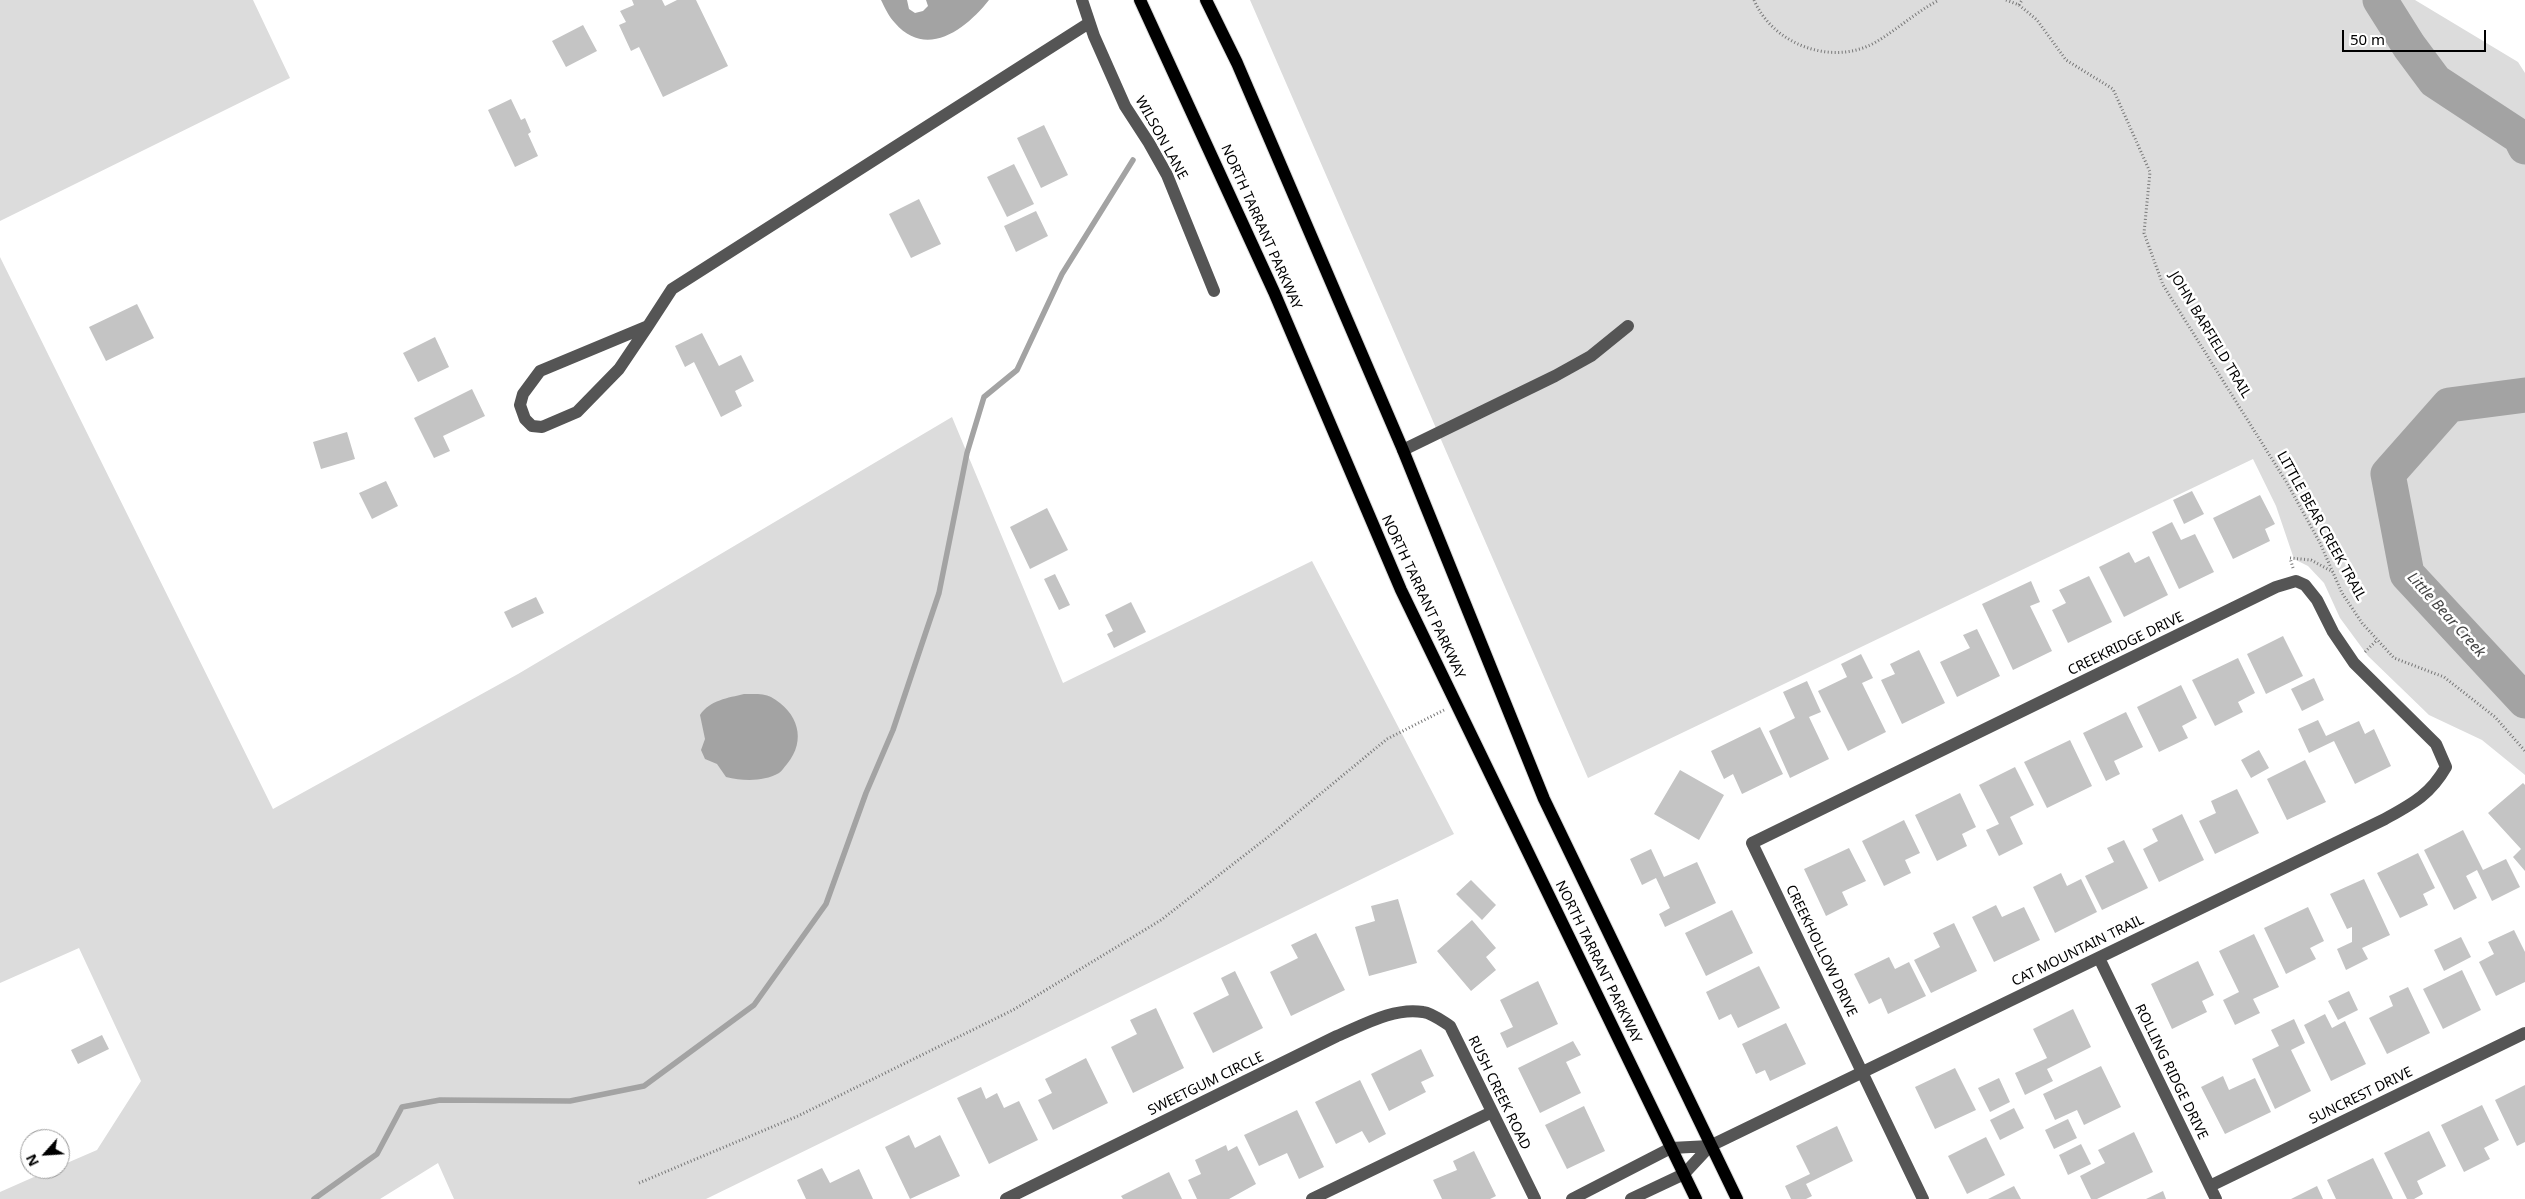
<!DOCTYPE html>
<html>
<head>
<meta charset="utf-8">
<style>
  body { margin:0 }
  #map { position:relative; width:2525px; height:1199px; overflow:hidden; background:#fff; font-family:"Noto Sans",sans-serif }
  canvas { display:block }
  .north { position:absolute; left:20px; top:1129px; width:50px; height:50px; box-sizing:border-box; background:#fff; border:1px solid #999; border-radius:50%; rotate:244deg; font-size:14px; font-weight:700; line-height:20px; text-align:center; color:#000 }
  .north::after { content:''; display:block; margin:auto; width:18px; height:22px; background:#000; clip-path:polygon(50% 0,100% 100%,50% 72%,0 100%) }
  .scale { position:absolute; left:2342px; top:30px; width:144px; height:22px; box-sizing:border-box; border:2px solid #000; border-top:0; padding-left:6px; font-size:15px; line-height:18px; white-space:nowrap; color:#000; -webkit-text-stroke:4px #fff; paint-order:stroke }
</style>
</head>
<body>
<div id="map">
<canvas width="2525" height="1199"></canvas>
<div class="north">N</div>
<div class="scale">50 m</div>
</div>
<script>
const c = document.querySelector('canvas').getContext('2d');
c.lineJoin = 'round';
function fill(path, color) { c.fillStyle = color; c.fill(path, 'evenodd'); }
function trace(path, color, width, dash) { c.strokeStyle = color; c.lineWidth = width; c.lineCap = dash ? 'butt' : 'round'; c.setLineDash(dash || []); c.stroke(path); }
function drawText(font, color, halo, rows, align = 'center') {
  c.font = font + ' "Noto Sans",sans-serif'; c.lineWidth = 5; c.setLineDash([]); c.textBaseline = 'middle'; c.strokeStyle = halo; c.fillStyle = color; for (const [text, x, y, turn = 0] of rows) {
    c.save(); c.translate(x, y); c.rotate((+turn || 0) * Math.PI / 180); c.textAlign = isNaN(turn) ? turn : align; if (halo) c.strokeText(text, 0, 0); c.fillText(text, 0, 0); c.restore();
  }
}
fill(new Path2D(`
  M0,0H253L290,78L0,221Z
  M1250,0H2415L2518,62L2525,73V775L2482,740L2429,715L2368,656L2340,618L2324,583L2308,566L2294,559L2276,506L2253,459L1588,778Z
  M0,257L273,809L518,674L952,417L1063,683L1312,561L1454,834L706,1199H454L438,1163L380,1199H0V1192L52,1169H60V1166L97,1150L141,1081L79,948L0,983Z`), '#dcdcdc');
fill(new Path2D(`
  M881,0H907L909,9L915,13L923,11L928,6L926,0H989C967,28 927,60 895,23C889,17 885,8 881,0Z
  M744,694C752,694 764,693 771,697C798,712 807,740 787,764C784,767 782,771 779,773C763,782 743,781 726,777L717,764L705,759L701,750L705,739L700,715C710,700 728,698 744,694Z`), '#a3a3a3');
trace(new Path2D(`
  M314,1199L377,1154L402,1107L440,1100L570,1101L644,1086L754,1005L826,904L866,793L893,730L939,593L967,453L984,397L1017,370L1062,274L1133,160`), '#a3a3a3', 5.5);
trace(new Path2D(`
  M2380,0L2409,46L2435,81L2520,137L2525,147
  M2525,395L2449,405L2388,474L2407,574L2525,701`), '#a3a3a3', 35);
fill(new Path2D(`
  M632,0H662L665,6L677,0H696L728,66L663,97L639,47L631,51L619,25L626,22L620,11L634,5Z
  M583,25L597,51L566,67L552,41Z
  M511,99L521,120L525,118L531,132L528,134L538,156L515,167L488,110Z
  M1044,125L1068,175L1041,188L1017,138Z
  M1014,164L1034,204L1007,217L987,177Z
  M919,199L941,244L911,258L889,214Z
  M1036,211L1048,236L1016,252L1004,226Z
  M137,304L154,338L106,361L89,327Z
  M702,333L719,366L741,355L754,381L735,391L742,406L721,417L694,362L685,367L675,346Z
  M435,337L449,367L418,382L403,353Z
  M472,389L485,416L443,436L450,451L434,458L414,418Z
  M347,432L355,459L321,469L313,442Z
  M386,481L398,506L372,519L359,493Z
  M2192,491L2204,514L2184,524L2173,500Z
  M2260,495L2275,524L2265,529L2270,541L2233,559L2213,518Z
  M1047,508L1068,550L1030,569L1010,527Z
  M2172,522L2181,540L2195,534L2214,572L2179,589L2152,532Z
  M2129,552L2135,563L2149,556L2168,595L2124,617L2099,567Z
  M1055,574L1070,605L1059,610L1044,579Z
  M2089,576L2112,622L2068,643L2052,610L2066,603L2059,590Z
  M2031,581L2040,602L2030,606L2052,651L2013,670L1982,604Z
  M536,597L544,613L512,628L504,612Z
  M1131,602L1146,632L1114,648L1107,634L1113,631L1105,615Z
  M1977,629L2000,676L1957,697L1940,662L1970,648L1963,635Z
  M2283,636L2303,676L2266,694L2247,654Z
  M1919,650L1945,703L1902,724L1881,680L1895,674L1890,664Z
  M1861,654L1873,678L1862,683L1886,732L1848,751L1818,691L1847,677L1841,664Z
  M2238,658L2255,693L2238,702L2243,712L2215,726L2192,680Z
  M2314,678L2324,700L2302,711L2291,689Z
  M1807,681L1821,712L1809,717L1829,759L1790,778L1769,731L1795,718L1783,692Z
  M2181,685L2197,718L2182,726L2188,738L2159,752L2137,707Z
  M2126,712L2143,747L2114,761L2120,774L2106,781L2083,733Z
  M2318,720L2326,736L2359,721L2365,734L2374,729L2391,766L2355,784L2334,741L2309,753L2298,729Z
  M1760,727L1783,774L1742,794L1733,774L1724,779L1711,751Z
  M2070,740L2092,786L2047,808L2024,762Z
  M2259,750L2269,768L2251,778L2241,760Z
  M2305,760L2326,802L2287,820L2267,779Z
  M2015,767L2034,805L2010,817L2023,844L1999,856L1986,830L1999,824L1979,785Z
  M1680,770L1724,795L1699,840L1654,814Z
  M2523,783L2525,785V871L2513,857L2521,849L2488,813Z
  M2237,789L2259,833L2215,854L2199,821L2216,813L2211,801Z
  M1960,793L1976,827L1962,834L1967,846L1937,861L1915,815Z
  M2182,814L2204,860L2159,882L2143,849L2158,841L2152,829Z
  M1904,820L1920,853L1905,860L1911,873L1884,886L1862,841Z
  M2463,830L2483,870L2506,859L2520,887L2492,901L2477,870L2466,876L2477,898L2454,910L2424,850Z
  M2124,840L2148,888L2102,910L2085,876L2114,862L2107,848Z
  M1849,848L1866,881L1842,892L1848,905L1826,916L1804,869Z
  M1651,849L1664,877L1697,862L1716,903L1665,927L1659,914L1670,908L1656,878L1642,885L1630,859Z
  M2418,853L2435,888L2423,894L2428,905L2400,918L2377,873Z
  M2061,873L2067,886L2081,879L2097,912L2055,933L2033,887Z
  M2364,879L2390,935L2362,948L2368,959L2346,970L2337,949L2352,942V927L2347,929L2330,894Z
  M1471,880L1496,905L1482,920L1456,894Z
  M1398,899L1417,963L1369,976L1355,927L1375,921L1371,906Z
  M1996,905L2002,917L2024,907L2040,940L1994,962L1972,917Z
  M2308,907L2324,941L2310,948L2316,959L2286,974L2264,928Z
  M1732,910L1753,953L1706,976L1685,933Z
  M1472,920L1496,948L1486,957L1496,970L1471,991L1437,951Z
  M1954,923L1977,971L1931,993L1914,960L1940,947L1933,933Z
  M2514,930L2525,952V982L2496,996L2479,962L2494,954L2488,942Z
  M1316,933L1345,990L1291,1016L1270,972L1298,958L1291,945Z
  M2254,934L2279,987L2253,999L2260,1013L2235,1025L2223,1000L2239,992L2219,951Z
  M2461,937L2471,957L2444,971L2434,950Z
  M1889,957L1895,969L1909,962L1926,996L1888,1014L1881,998L1869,1004L1854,974Z
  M2198,961L2214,995L2202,1001L2207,1012L2172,1029L2151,984Z
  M1759,966L1780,1008L1738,1028L1731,1014L1719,1020L1706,992Z
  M2462,970L2481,1010L2443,1029L2423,989Z
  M1235,971L1263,1028L1213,1053L1193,1013L1229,995L1221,978Z
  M1538,981L1558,1024L1507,1048L1500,1033L1513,1027L1500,1000Z
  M2408,987L2430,1033L2387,1054L2369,1018L2393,1006L2389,996Z
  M2349,991L2358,1010L2338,1020L2328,1001Z
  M1156,1008L1184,1068L1133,1093L1111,1047L1137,1034L1130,1020Z
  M2073,1009L2091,1047L2047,1069L2053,1081L2025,1095L2015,1073L2047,1058L2033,1029Z
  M2325,1014L2332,1028L2345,1021L2366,1064L2331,1081L2304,1025Z
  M2294,1019L2305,1043L2291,1050L2311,1091L2275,1109L2252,1059L2279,1046L2271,1030Z
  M1786,1023L1806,1064L1770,1081L1765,1070L1756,1074L1742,1044Z
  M102,1035L109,1049L78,1064L71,1050Z
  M1573,1041L1581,1055L1566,1062L1581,1093L1540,1113L1518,1068Z
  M1421,1049L1434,1076L1421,1082L1426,1092L1389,1111L1371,1074Z
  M1086,1058L1108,1103L1053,1130L1038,1100L1052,1093L1045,1079Z
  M2101,1066L2121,1107L2084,1125L2077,1110L2055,1120L2043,1094Z
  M1955,1068L1976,1110L1935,1129L1915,1087Z
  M2223,1076L2229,1090L2255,1078L2271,1112L2225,1134L2201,1087Z
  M1999,1078L2010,1102L1990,1112L1978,1088Z
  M1360,1080L1386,1134L1369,1143L1362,1131L1336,1144L1315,1102Z
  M2525,1085V1142L2517,1146L2495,1100Z
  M981,1087L986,1099L997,1093L1004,1108L1019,1101L1038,1140L989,1164L957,1098Z
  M2482,1105L2499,1140L2484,1148L2490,1159L2464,1172L2441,1125Z
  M1584,1106L1605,1151L1567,1169L1545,1125Z
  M2014,1108L2024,1128L2000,1140L1990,1120Z
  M1297,1110L1324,1167L1299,1179L1287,1153L1259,1166L1244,1135Z
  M2068,1119L2077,1138L2054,1149L2045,1130Z
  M1837,1126L1853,1161L1806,1184L1812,1196L1806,1199H1791L1785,1186L1810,1174L1796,1146Z
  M2429,1131L2446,1166L2417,1181L2423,1194L2414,1199H2407L2384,1153Z
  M2134,1132L2153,1172L2097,1199H2091L2080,1176L2105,1163L2098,1150Z
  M909,1135L915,1148L940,1135L960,1176L910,1199L885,1147Z
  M1986,1137L2005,1175L1967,1194L1948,1156Z
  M2081,1144L2091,1164L2068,1175L2059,1155Z
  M1226,1145L1228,1151L1237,1146L1256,1184L1229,1199H1197L1188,1180L1201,1174L1195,1160Z
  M1474,1151L1496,1196L1490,1199H1442L1433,1180L1457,1170L1453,1161Z
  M2373,1158L2393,1199H2336L2327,1180Z
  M822,1168L830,1183L859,1169L873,1199H806L797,1180Z
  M1169,1172L1182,1199H1123L1121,1196Z
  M2014,1186L2021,1199H1988Z
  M2317,1186L2323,1199H2291Z
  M2163,1191L2166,1199H2146Z`), '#c4c4c4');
const major = new Path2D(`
  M1140,0L1274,292L1401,590L1696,1199
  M1206,0L1237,63L1403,450L1544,799L1737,1199`);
trace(major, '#dbdbdb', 14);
trace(new Path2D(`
  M1754,0C1773,45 1833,67 1876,42C1898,29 1916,12 1939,0
  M2006,0L2019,5L2037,20L2066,60L2113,89L2150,172L2144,233L2163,285L2287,483L2320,543L2342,593L2362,623L2394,658L2444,677L2495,717L2525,751
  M2019,5L2022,0
  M2293,568L2290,558L2311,560L2333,572
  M2365,652L2377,640
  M639,1183L798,1116L1013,1010L1161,920L1268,837L1387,739L1444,710`), '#777', 3, [1, 2.5]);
trace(new Path2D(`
  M1082,0L1094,36L1125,106L1149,143L1167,175L1214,291
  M648,326L540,371L523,394L520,405L525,419L532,426L542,427L577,412L619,369L648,326L672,289L1089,23
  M1403,450L1555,376L1591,356L1628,326
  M2099,958L2216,1199
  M2210,1186L2525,1033
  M1006,1199L1337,1036C1363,1025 1394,1007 1423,1012C1432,1013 1442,1021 1450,1026L1535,1199
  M1312,1199L1492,1112
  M1572,1199L1671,1148L1710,1146
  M1631,1199L1684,1174L1710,1146L2385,819C2412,804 2430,795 2446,767L2436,744L2354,663L2333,632L2317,600L2305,585L2296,581L2276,587L1752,843L1923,1199`), '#555', 12);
trace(major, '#000', 12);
drawText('14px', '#000', '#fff', [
  ["WILSON LANE",1161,138,61],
  ["NORTH TARRANT PARKWAY",1261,227,66],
  ["JOHN BARFIELD TRAIL",2210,335,59],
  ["LITTLE BEAR CREEK TRAIL",2321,526,61],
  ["NORTH TARRANT PARKWAY",1423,597,65],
  ["CREEKRIDGE DRIVE",2126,644,-26],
  ["CREEKHOLLOW DRIVE",1821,951,64],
  ["CAT MOUNTAIN TRAIL",2078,951,-26],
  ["NORTH TARRANT PARKWAY",1598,962,64],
  ["ROLLING RIDGE DRIVE",2171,1072,64],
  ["SWEETGUM CIRCLE",1206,1084,-26],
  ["RUSH CREEK ROAD",1499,1093,64],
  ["SUNCREST DRIVE",2361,1096,-26]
]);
drawText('italic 15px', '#444', '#fff', [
  ["Little Bear Creek",2446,615,48]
]);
</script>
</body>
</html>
